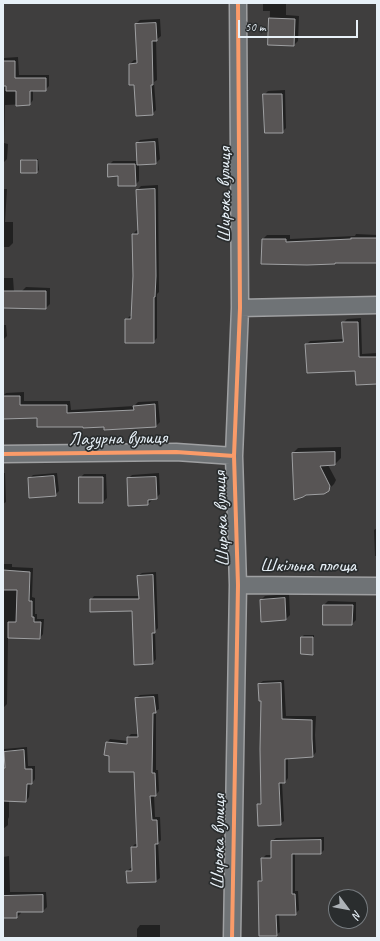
<!DOCTYPE html>
<html>
<head>
<meta charset="utf-8">
<style>
  body { margin:0 }
  #map { position:relative; width:380px; height:941px; overflow:hidden; background:#3f3e3e; font-family:Caveat,sans-serif }
  canvas { display:block }
  .frame { position:absolute; inset:0; border:4px solid #e8f1f8; pointer-events:none }
  .north { position:absolute; left:328px; top:889px; width:40px; height:40px; box-sizing:border-box; background:#2a2d2e; border:1px solid #767b7f; border-radius:50%; rotate:122deg; font-size:11px; font-weight:700; line-height:16px; text-align:center; color:#e8f1f8 }
  .north::after { content:''; display:block; margin:auto; width:14px; height:18px; background:#adb2b7; clip-path:polygon(50% 0,100% 100%,50% 72%,0 100%) }
  .scale { position:absolute; left:238px; top:20px; width:120px; height:18px; box-sizing:border-box; border:2px solid #e8f1f8; border-top:0; padding-left:5px; font-size:12px; line-height:14px; white-space:nowrap; color:#e8f1f8; -webkit-text-stroke:3px #2a2d2e; paint-order:stroke }
</style>
</head>
<body>
<div id="map">
<canvas width="380" height="941"></canvas>
<div class="frame"></div>
<div class="north">N</div>
<div class="scale">50 m</div>
</div>
<script>
const c = document.querySelector('canvas').getContext('2d');
c.lineJoin = 'round';
function fill(path, color) { c.fillStyle = color; c.fill(path, 'evenodd'); }
function trace(path, color, width, dash) { c.strokeStyle = color; c.lineWidth = width; c.lineCap = dash ? 'butt' : 'round'; c.setLineDash(dash || []); c.stroke(path); }
function drawText(font, color, halo, rows, align = 'center') {
  c.font = font + ' Caveat,sans-serif'; c.lineWidth = 3.5; c.setLineDash([]); c.textBaseline = 'middle'; c.strokeStyle = halo; c.fillStyle = color; for (const [text, x, y, turn = 0] of rows) {
    c.save(); c.translate(x, y); c.rotate((+turn || 0) * Math.PI / 180); c.textAlign = isNaN(turn) ? turn : align; if (halo) c.strokeText(text, 0, 0); c.fillText(text, 0, 0); c.restore();
  }
}
fill(new Path2D(`
  M3,3L4,58L18,57L19,75H49V86L45,90H33V100L30,104L5,105L4,143L8,144L7,159L4,162Z
  M263,3H286V15L299,16L298,41L294,45L269,44L270,11H263Z
  M160,19L161,36L156,40L157,80L154,82L156,110L152,114L135,84L130,64L134,60H138L136,24L140,20Z
  M285,90L286,128L282,132L264,95L268,91Z
  M158,138L160,159L156,163L139,164V181L135,185L119,175L109,165L113,161H138L137,143L140,140Z
  M23,159H38L39,170L37,172L22,161Z
  M158,185L159,292L157,294V338L153,342L126,320L130,316H132L134,276L133,234L137,230H139L137,190L141,186Z
  M3,189H7L5,222H13V243L9,247H3Z
  M356,234L377,235V262L263,239L267,235H290V239L355,236Z
  M3,278H13L14,292L3,296Z
  M26,287L50,288V304L46,308L22,291Z
  M361,318L362,354L377,353V383L356,370L306,345L310,341L344,339L343,323L347,319Z
  M3,325H6L7,336L3,340Z
  M24,392V401H70L71,410L134,406L138,402L158,401L160,422L156,426H105L38,417L3,418V396L6,393Z
  M341,447V458L335,464L328,465L336,480L334,484L328,490L293,453L298,448Z
  M3,473H5L6,502L3,504Z
  M57,473L59,491L55,495L29,479L33,475Z
  M159,473L160,494L156,498L152,499V500L148,504L128,479L132,475Z
  M84,474H106L107,498L103,502L80,478Z
  M377,528V556H375L374,530Z
  M3,564H12V567L33,568L32,597L35,598V614H37V619H44L43,634L40,638L8,637L7,704L4,707V749L27,747L28,766H35V779L32,783H30L29,797L26,801H9V817L8,819V825L3,829Z
  M156,572L158,628L155,631L156,659L153,663L133,610L91,600L94,596H140L138,576L142,573Z
  M289,594L290,615L286,619L262,621L261,600L265,596Z
  M328,601L356,602V620L352,624L324,605Z
  M304,635H314V652L313,654L302,653V637Z
  M284,680L286,716H316L315,735L316,752L313,756L288,758V778L285,782H282L284,821L280,824L258,805L262,801V700L259,684L263,681Z
  M158,694L159,709L156,711V770H158L159,791L156,795H154L155,817H160L161,840L158,843L160,878L156,881L128,882L127,871L131,868L133,867L132,847L135,844H138L135,771L110,755L107,743L110,739L128,741V737L131,734H139L136,698L140,695Z
  M324,837V850L321,853H295V891H298L299,910L295,914H279L280,932L276,935L259,882L263,878L262,859L266,855H272V841L276,838Z
  M9,856L10,892H46L47,907L43,911H21V913L17,917H3V857Z
  M140,925H160V938H137V929Z`), '#0007');
const building = new Path2D(`
  M269,18L295,19L294,46L268,45Z
  M156,23L157,41H152L153,85H151L153,115L136,116L134,85H129V64L137,63L135,24Z
  M3,61H15V78H46V91H30V105L16,106V91H6V86H3Z
  M263,94H282L283,133H265Z
  M155,142L156,164L137,165L136,143Z
  M21,160H37V173H21Z
  M108,164H135L136,186H118V176L108,177Z
  M155,189L156,276L155,297H154V343H125V319H131L133,276L132,234H138L136,190Z
  M351,238H377V263H335V264L307,265L261,264L262,239H286V242L351,239Z
  M3,291H46V309L3,308Z
  M342,322H358L359,357H377V384L356,385L355,371L307,373L305,344L343,342Z
  M3,396H20V405H67V413L134,410L133,406L155,404L156,427L104,430V427L83,428V427H37V418L3,419Z
  M335,452V465L320,466L330,486L329,491L324,494L306,495L303,497L294,500L292,453Z
  M54,476L56,496L29,498L28,478Z
  M79,477H103V503H79Z
  M156,477L157,499L148,500V505L128,506L127,478Z
  M3,570L30,572L29,601H32V617H34V622H41L40,639L8,638V622H16L17,590H3Z
  M153,575L155,633H152L153,664L134,665L132,611L90,612V599H139L137,576Z
  M285,598L286,620L261,622L260,600Z
  M323,605H353L352,625H323Z
  M301,637H313V655L301,654Z
  M281,683L282,719L312,720V739L313,757L285,759V783H279L281,825L258,826L257,804H261L260,749L261,701H259L258,684Z
  M154,697L156,713H153L152,773H155L156,796H150L152,820H157L158,844H155L156,882L127,883L126,871H132L131,847H137L134,772H109V756L104,755L106,742L127,744V737H138L135,698Z
  M24,750L25,769H32V784H27L26,802L3,801V768H5L4,752Z
  M321,840V854H292V894H295L296,915H276L277,936H259L258,881H262L261,858H271V841Z
  M43,895V912H17V918H3V896Z`);
fill(building, '#585555');
trace(building, '#9fa0a2', 1);
const street = new Path2D(`
  M240,308L377,305
  M3,454L176,452L234,456
  M238,585L377,586
  M232,938L238,585L234,456L240,308L238,3`);
trace(street, '#9fa0a2', 19);
trace(street, '#6f7376', 16);
trace(new Path2D(`
  M3,454L176,452L234,456
  M232,938L238,585L234,456L240,308L238,3`), '#fa9b69', 4);
drawText('19px', '#e8f1f8', '#2a2d2e', [
  ["Широка вулиця",225,195,-90],
  ["Лазурна вулиця",118,439,-1],
  ["Широка вулиця",222,519,-92],
  ["Шкільна площа",308,566],
  ["Широка вулиця",219,842,-89]
]);
</script>
</body>
</html>
